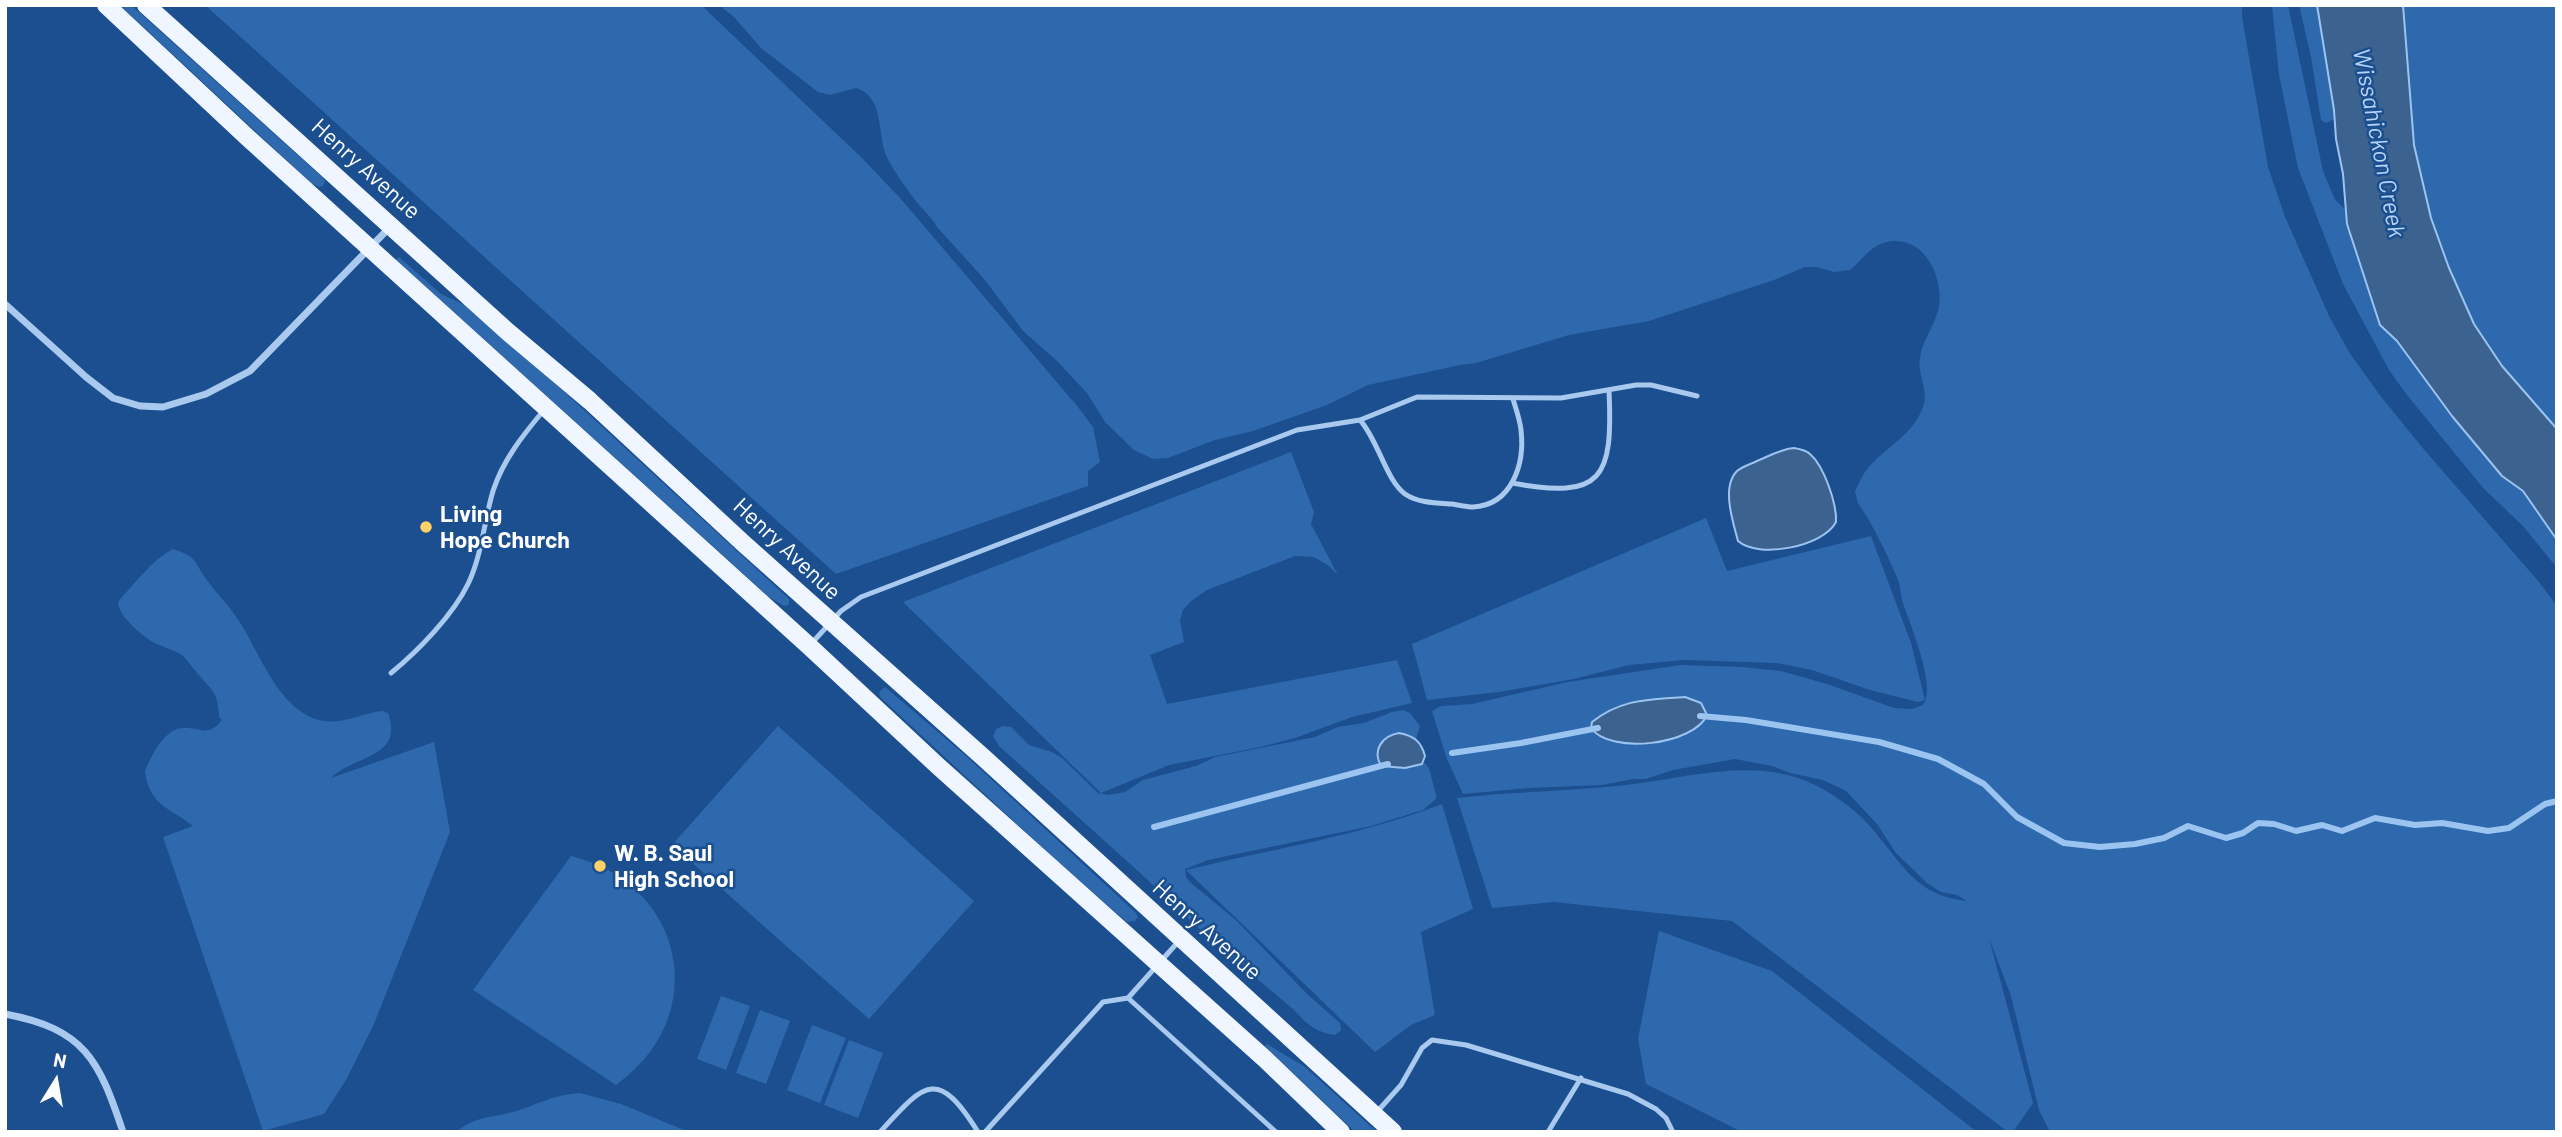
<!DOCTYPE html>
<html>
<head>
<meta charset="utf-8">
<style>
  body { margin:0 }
  #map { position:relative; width:2562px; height:1137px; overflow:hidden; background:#1b4f8f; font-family:Barlow,sans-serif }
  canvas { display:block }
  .frame { position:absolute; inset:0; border:7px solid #fff; pointer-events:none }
  .north { position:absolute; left:21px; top:1046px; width:70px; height:70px; -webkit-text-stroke:5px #1b4f8f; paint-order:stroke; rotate:11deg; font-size:19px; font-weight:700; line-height:28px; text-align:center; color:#fff }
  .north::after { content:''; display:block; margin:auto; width:24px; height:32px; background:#fff; clip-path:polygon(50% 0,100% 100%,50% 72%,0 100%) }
</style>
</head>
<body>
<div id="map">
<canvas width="2562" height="1137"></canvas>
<div class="frame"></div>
<div class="north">N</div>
</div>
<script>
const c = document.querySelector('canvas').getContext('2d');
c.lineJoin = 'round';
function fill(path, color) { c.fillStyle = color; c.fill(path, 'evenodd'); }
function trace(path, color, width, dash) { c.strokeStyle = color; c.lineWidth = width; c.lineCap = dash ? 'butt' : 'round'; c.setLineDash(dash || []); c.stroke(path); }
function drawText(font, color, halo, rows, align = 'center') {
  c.font = font + ' Barlow,sans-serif'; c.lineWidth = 5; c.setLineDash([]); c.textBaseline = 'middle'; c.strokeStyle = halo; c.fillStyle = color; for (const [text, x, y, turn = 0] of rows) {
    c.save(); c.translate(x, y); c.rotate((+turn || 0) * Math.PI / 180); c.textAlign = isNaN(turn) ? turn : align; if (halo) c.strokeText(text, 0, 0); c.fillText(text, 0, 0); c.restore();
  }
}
fill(new Path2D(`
  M120,5H131L321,176L325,181L323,186L319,187L311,183Z
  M205,5H701L863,159L901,199L1078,407L1093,427L1100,462L1088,471V486L836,574Z
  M719,5H2242V17L2268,167L2285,217L2329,316L2349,352L2379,394L2421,446L2539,582L2557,606V1132H2050L2039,1110L2011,996L1989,938L2033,1103L2013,1132H2008L1732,921L1554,902L1492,908L1457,798C1510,792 1563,791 1616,786C1681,781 1752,754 1815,785C1833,794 1852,807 1866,822C1901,859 1911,895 1967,901L1957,895L1941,892L1927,883L1896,853L1877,824L1846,791L1823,780L1790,773L1772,766L1735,759L1673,770L1646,779H1633L1602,785L1529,788L1463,794L1447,759L1432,711L1441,706L1472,704L1568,682L1680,665L1742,667L1781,671L1827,684L1894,708L1912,709L1923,705C1937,689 1911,626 1904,606C1900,596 1901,585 1896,575C1885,550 1873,525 1858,503L1855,492C1858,485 1861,478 1865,472C1883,447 1914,437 1924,404C1928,388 1917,374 1920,357C1923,339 1935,325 1939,307C1944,275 1922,231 1883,243C1870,247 1860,262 1850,270L1834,272L1817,267H1805L1774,280L1649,321L1569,335L1476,363L1460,365L1368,385L1327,405L1253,431L1215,440L1168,458L1153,459L1134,450L1105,422L1087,393L1057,361L1023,331L985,280L937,227C932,218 926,213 920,206C912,197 890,166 886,155C877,134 885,97 856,88L830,95L818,92L761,48L734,17ZM1685,697V736L1636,744L1599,717L1637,700Z
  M2272,5H2288L2323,171L2335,200L2346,210L2347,224L2380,325L2397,341L2452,416L2502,475L2523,491L2557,540V568L2523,526L2484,489L2407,395L2389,370L2343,284L2298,168L2279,75Z
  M2299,5H2317L2334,110V119L2326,123L2321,120L2311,57Z
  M2403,5H2557V429L2502,367L2474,324L2449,268L2431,218L2414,145Z
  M399,257L441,294L465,305L560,388L789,599V605L784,606L769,597L396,260Z
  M1291,452L1314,512L1311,524L1338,575L1329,566L1314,557L1295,556L1207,590L1191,601L1183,610L1180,621L1184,642L1150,655L1167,704L1397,660L1412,703L1352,717L1295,738L1261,747L1169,765L1101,793L903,602Z
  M1706,518L1727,571L1871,536L1911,643L1925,700L1918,702L1870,690L1812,670L1777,663L1685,660L1629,665L1574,679L1499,692L1427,700L1412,644Z
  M173,549C198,557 193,561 207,580C216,593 228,604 237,618C260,651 278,713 324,721C345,724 362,713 382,711L388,713C404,758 355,755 331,778L434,742L450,832L374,1024L346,1080L324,1114L263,1131L163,837L193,826C169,807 150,806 145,772C150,757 165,728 183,728C202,727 208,738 222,720L219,717C218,691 213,692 198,674C192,668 187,658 180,654C173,650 166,648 159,645C146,640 119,617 118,603L121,598C138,580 152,560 173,549Z
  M885,687L965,755L1135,912L1138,917L1135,921L1127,922L1059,863L880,697L879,692Z
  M1403,710L1410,713L1420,726L1416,739L1412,737L1381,742L1377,753L1405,768L1424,762L1429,768L1436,795V799L1423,810L1371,826L1208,860L1185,869L1186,877L1191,883L1237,921L1307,994L1340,1023L1341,1030L1335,1035C1315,1032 1307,1024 1294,1010L1207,936L1138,871L999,746L993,736L996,729L1003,726L1011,727L1029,745L1052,752L1062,758L1098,793L1109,795L1125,792L1143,780L1196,766L1215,757L1315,737L1338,727L1364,723L1392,712Z
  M778,726L974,901L869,1019L672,845Z
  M1442,804L1473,909L1421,932L1435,1015L1411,1025L1375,1052L1186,870C1272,849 1359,836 1442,804Z
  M571,856C685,884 713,1016 616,1085L473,990Z
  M1659,931L1772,971L1977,1132H1742L1646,1084L1638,1039Z
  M721,996L750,1006L726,1070L697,1059Z
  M760,1010L790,1021L766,1084L736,1073Z
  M812,1025L846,1038L820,1103L787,1090Z
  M849,1040L883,1053L858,1118L824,1105Z
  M1267,1044L1305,1067L1377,1132H1355L1265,1046Z
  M580,1093L621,1104L689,1132H457C473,1117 489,1118 509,1113C536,1106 550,1095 580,1093Z`), '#2e69ad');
const water = new Path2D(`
  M2317,5H2403L2414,145L2431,218L2449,268L2474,324L2502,366L2557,429V540L2523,491L2502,476L2452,416L2397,341L2380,325L2347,224L2343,174L2336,139L2334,110Z
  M1794,448C1800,449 1806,450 1810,454C1824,466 1837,504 1836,522C1823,547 1758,559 1738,541C1733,522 1721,487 1737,471C1743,466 1751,464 1757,461C1769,456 1781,449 1794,448Z
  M1685,697L1701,703L1707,715C1694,745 1610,755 1591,728L1592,722C1622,698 1650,700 1685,697Z
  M1399,733C1414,736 1421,741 1425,756L1422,764L1405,768L1381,766C1372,750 1382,736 1399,733Z`);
fill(water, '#3c6290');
trace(water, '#9cc4f0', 2);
trace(new Path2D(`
  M1700,716L1746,720L1879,742L1938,759L1984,784L2017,817L2064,843L2100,847L2135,844L2164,838L2188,826L2226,838L2243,833L2258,823L2274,824L2296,831L2322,825L2342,831L2375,818L2415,825L2442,823L2488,831L2509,828L2545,804L2557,801
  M1452,753L1521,743L1598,728
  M1154,827L1388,764`), '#9cc4f0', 6);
trace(new Path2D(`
  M1360,420C1378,440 1386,480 1405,494C1418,503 1436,503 1452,504C1459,505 1466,507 1473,507C1512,505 1525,464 1521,430C1520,420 1516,409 1513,399
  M1512,483C1603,500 1613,478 1609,391
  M811,644L841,611L861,597L1297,430L1360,420L1417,397L1561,398L1636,385H1651L1697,396
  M391,673C418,651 453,615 468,584C482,555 484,521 493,491C503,460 523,435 544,410
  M1178,942L1128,998L1276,1132
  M1376,1113L1401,1085L1422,1048L1432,1040L1466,1045L1628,1094L1656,1109L1666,1118L1673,1132
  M880,1132C924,1084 937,1066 978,1132
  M985,1132L1103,1002L1128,998
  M1548,1132L1581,1078`), '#a9c9ee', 5);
trace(new Path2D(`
  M5,304L86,377L113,398L140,406L163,407L206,394L250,371L389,228
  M5,1014C85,1029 99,1060 123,1132`), '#a9c9ee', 7);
trace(new Path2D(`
  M106,5L247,137L809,646L939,767L1265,1059L1341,1132
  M146,5L508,332L590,401L743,543L984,758L1393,1132`), '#f0f6ff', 18);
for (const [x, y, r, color] of [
  [426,527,7,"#ffd166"],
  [600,866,7,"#ffd166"]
]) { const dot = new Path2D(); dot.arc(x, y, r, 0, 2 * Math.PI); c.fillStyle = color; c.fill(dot); trace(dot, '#1b4f8f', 2.5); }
drawText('23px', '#fff', '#1b4f8f', [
  ["Henry Avenue",366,169,42],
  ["Henry Avenue",787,549,43],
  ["Henry Avenue",1207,930,42]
]);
drawText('bold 23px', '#fff', '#1b4f8f', [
  ["Living",440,514],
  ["Hope Church",440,540],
  ["W. B. Saul",614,853],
  ["High School",614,879]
], 'left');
drawText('italic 24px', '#b5d3f5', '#1b4f8f', [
  ["Wissahickon Creek",2379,143,79]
]);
</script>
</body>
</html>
